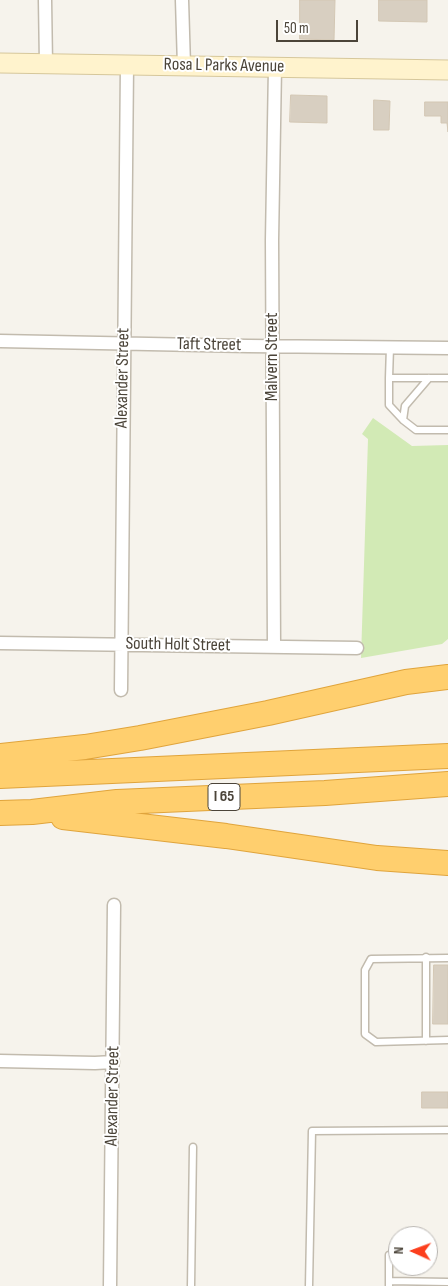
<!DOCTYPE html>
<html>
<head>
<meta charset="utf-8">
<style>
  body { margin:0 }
  #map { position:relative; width:448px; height:1286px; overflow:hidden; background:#f6f3ec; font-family:"Sofia Sans Condensed",sans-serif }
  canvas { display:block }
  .north { position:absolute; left:388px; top:1226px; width:50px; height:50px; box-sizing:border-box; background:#fff; border:1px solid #b7b4b0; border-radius:50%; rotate:272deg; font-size:14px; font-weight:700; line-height:20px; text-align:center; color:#4b4439 }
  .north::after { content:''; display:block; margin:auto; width:18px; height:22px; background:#fc3f1d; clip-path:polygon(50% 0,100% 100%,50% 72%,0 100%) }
  .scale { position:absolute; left:276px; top:20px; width:82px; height:22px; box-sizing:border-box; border:2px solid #4b4439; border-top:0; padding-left:6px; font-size:15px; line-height:18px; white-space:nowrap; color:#4b4439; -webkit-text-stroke:4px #fff; paint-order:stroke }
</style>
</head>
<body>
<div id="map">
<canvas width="448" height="1286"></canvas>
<div class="north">N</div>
<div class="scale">50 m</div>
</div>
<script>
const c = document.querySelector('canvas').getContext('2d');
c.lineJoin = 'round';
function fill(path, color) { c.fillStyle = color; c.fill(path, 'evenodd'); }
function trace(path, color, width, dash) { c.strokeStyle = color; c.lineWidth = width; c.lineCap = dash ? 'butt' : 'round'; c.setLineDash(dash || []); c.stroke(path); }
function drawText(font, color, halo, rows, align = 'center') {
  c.font = font + ' "Sofia Sans Condensed",sans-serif'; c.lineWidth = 4; c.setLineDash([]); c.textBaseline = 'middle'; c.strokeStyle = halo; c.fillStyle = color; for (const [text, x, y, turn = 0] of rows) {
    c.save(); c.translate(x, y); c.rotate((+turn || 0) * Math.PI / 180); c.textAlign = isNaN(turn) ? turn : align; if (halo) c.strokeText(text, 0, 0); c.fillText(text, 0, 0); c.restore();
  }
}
fill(new Path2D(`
  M373,418L412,446L448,445V639L442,644L361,658L368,439L362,434Z`), '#d2eab5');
const building = new Path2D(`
  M300,0H335L334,40L300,39Z
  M379,0H427V22L379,21Z
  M291,95L327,96V123L290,122Z
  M374,100L390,101L389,130H374Z
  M425,102H448V132L447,123H441V116H425Z
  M434,965H448V1024H433Z
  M422,1092H448V1108H422Z`);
fill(building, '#d8cfc1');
trace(building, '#d3c7b4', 1);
const lane = new Path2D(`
  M389,378L390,347
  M448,378H389V405L403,420L416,430H448
  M403,420L405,406L429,378
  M448,958L371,959L365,970V1034L376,1042L448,1040
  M426,1041V957
  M389,1255V1286
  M389,1281L448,1282
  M191,1286L193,1147
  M309,1286L312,1131L448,1130`);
const street = new Path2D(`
  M45,0L46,64
  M182,0L184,66
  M0,341L248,346L448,348
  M0,643L357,648
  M274,647L272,240L275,67
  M121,690L127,65
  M0,1061L95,1063L113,1062
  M110,1286L114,905`);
const secondary = new Path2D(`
  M0,63L448,70`);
const highway = new Path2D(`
  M0,756L85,747L140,738L268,713L406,682L448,677
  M0,776L448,756
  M0,813L32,812L117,802L325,793L448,784
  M63,817L226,836L377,858L448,863`);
trace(lane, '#c2bbae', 9);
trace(street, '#c2bbae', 15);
trace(secondary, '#d6c79b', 21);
trace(highway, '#e0a43c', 26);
trace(lane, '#fff', 6);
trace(street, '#fff', 12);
trace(secondary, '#fff3cd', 19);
trace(highway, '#ffcf6e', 24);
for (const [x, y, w] of [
  [224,797,32]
]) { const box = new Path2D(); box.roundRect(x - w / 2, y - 13.5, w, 27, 4); c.fillStyle = '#fff'; c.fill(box); trace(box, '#4b4439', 1); }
drawText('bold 16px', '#4b4439', null, [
  ["I 65",224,797]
]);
drawText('18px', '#4b4439', '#fff', [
  ["Rosa L Parks Avenue",224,66,1],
  ["Taft Street",209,345,1],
  ["Malvern Street",272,357,-90],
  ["Alexander Street",123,378,-89],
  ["South Holt Street",178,645,1],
  ["Alexander Street",113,1096,-89]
]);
</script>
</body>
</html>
